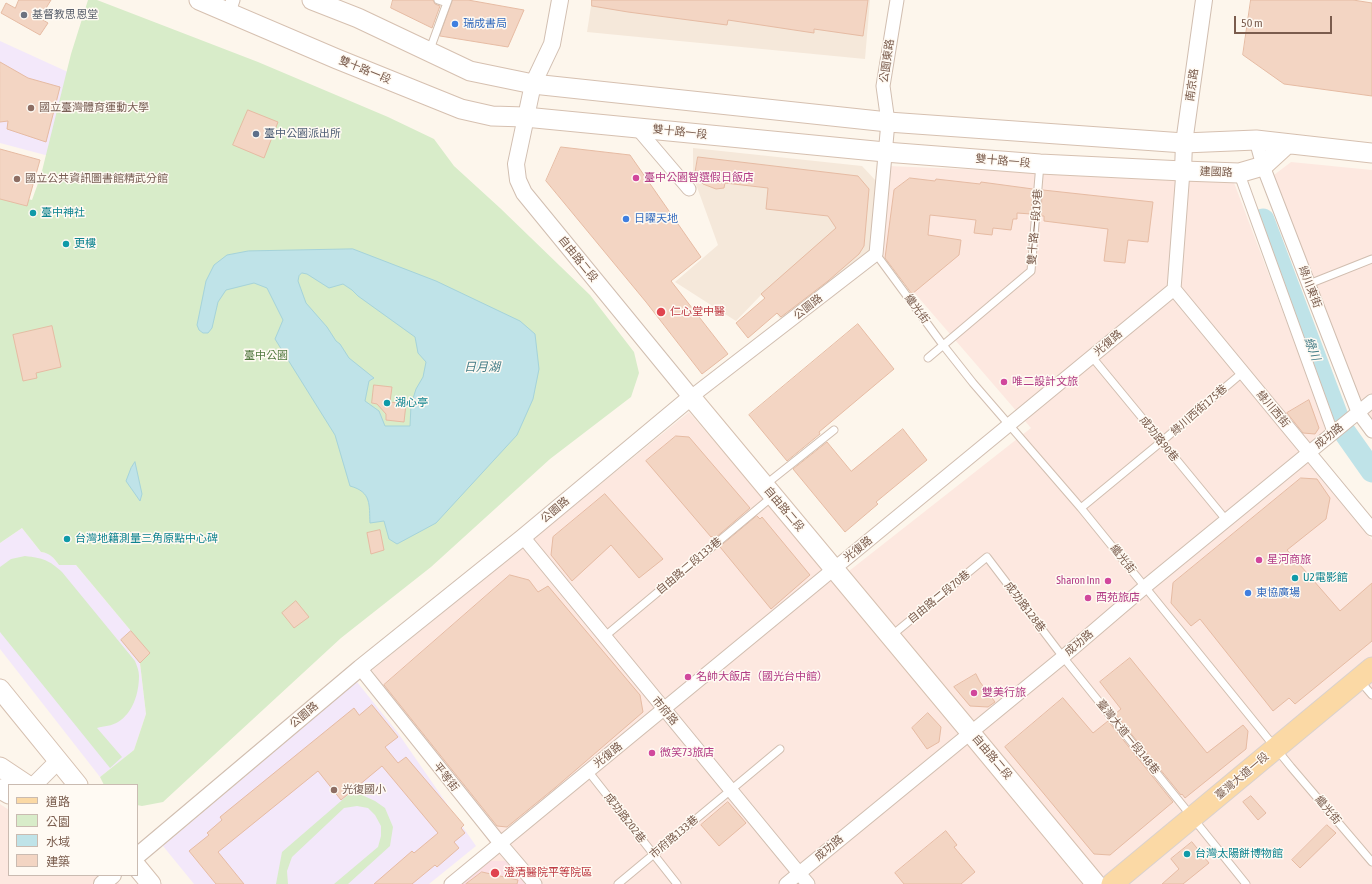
<!DOCTYPE html>
<html>
<head>
<meta charset="utf-8">
<style>
  body { margin:0 }
  #map { position:relative; width:1372px; height:884px; overflow:hidden; background:#fdf6ec; font-family:"Asap Condensed","Noto Sans TC",sans-serif }
  canvas { display:block }
  .legend { position:absolute; left:8px; top:784px; width:130px; height:92px; box-sizing:border-box; background:#fffaf3; border:1px solid #cabbb1; margin:0; padding:5px 7px; list-style:none; font-size:12px; color:#7a5c4d }
  .legend li { display:flex; align-items:center; gap:8px; height:20px }
  .legend b { width:20px; border:1px solid #cabbb1 }
  .scale { position:absolute; left:1234px; top:16px; width:98px; height:18px; box-sizing:border-box; border:2px solid #7a5c4d; border-top:0; padding-left:5px; font-size:12px; line-height:14px; white-space:nowrap; color:#7a5c4d; -webkit-text-stroke:3px #fffaf3; paint-order:stroke }
</style>
</head>
<body>
<div id="map">
<canvas width="1372" height="884"></canvas>
<ul class="legend">
<li><b style="height:5px;background:#fbd9a5"></b>道路</li>
<li><b style="height:11px;background:#d8ecc9"></b>公園</li>
<li><b style="height:11px;background:#bfe3e8"></b>水域</li>
<li><b style="height:11px;background:#f3d5c3"></b>建築</li>
</ul>
<div class="scale">50 m</div>
</div>
<script>
const c = document.querySelector('canvas').getContext('2d');
c.lineJoin = 'round';
function fill(path, color) { c.fillStyle = color; c.fill(path, 'evenodd'); }
function trace(path, color, width, dash) { c.strokeStyle = color; c.lineWidth = width; c.lineCap = dash ? 'butt' : 'round'; c.setLineDash(dash || []); c.stroke(path); }
function drawText(font, color, halo, rows, align = 'center') {
  c.font = font + ' "Asap Condensed","Noto Sans TC",sans-serif'; c.lineWidth = 3; c.setLineDash([]); c.textBaseline = 'middle'; c.strokeStyle = halo; c.fillStyle = color; for (const [text, x, y, turn = 0] of rows) {
    c.save(); c.translate(x, y); c.rotate((+turn || 0) * Math.PI / 180); c.textAlign = isNaN(turn) ? turn : align; if (halo) c.strokeText(text, 0, 0); c.fillText(text, 0, 0); c.restore();
  }
}
fill(new Path2D(`
  M592,0H870L865,59L587,32Z
  M693,148L862,166L877,182L870,253L783,322L761,295L736,321L675,282L718,245L693,176Z`), '#f5e8da');
fill(new Path2D(`
  M1291,162L1372,170V418L1361,404L1274,175Z
  M888,166L1233,180L1328,431L1302,449L1372,540V884H463L497,854L372,670L689,412L835,582L1031,428L881,254Z
  M0,804L9,810V875H107L120,884H0Z`), '#fde8e0');
fill(new Path2D(`
  M0,41L70,73L49,156L0,143Z
  M22,528L41,552L47,553L52,556L59,565H76L131,631L140,663L146,714L134,750L100,777L0,649V543Z
  M357,682L398,733L476,846L429,884H194L163,846Z`), '#f3e8fa');
fill(new Path2D(`
  M486,861H508L525,884H462Z`), '#fbdfe3');
fill(new Path2D(`
  M88,0H97L258,62L388,117L434,139L454,166L500,208L590,295L634,352L639,373L631,397L550,459L431,567L341,638L163,802L142,806L137,805V785H104L100,777L134,750L146,714L140,663L121,640L131,631L76,565H59C54,558 50,553 41,552L22,528L0,543V192L32,200L41,175L71,54Z
  M25,556C43,558 49,560 62,572L135,661C137,666 139,671 139,676C139,693 133,713 118,722C112,726 104,726 97,728L122,757L110,768L0,632V567L11,559Z
  M348,795H362L375,801L385,808L393,827L390,846L348,884H334L378,847L381,836V826L375,815L368,808L357,806L344,808L292,857L287,871L288,884H276L282,852Z`), '#d8ecc9');
const water = new Path2D(`
  M353,249L436,281L520,321L535,334L539,369L533,399L517,435L436,523L397,544L389,539L384,521L370,523C369,505 372,492 350,486L335,435L275,339L283,320L267,288L254,283L226,290L218,302L212,328L208,333H203L199,330L197,325L206,281L214,265L227,255L248,251ZM302,273L307,274L329,288L343,284L352,290L358,296L415,337L418,353L426,362L423,377L416,389L411,405L410,426H385L379,411L365,401L369,381L374,378L349,358L340,344L336,341L327,327L306,303L298,281L299,276Z
  M135,462L142,494L140,501L126,481L131,468Z`);
fill(water, '#bfe3e8');
trace(water, '#a5d3da', 1);
trace(new Path2D(`
  M1263,220L1341,427L1372,471`), '#bfe3e8', 23);
const building = new Path2D(`
  M19,0H51L40,18L48,23L40,35L1,13L6,3L15,8Z
  M393,0H433L435,4L440,6L432,28L391,8Z
  M453,0H468L524,10L508,47L440,36Z
  M592,0H868L863,36L814,29V33L728,20L727,25L628,12L592,6Z
  M1251,0H1353L1372,3V96L1284,84L1243,55Z
  M0,62L28,78L60,87L46,142L7,129L8,121L0,122Z
  M248,110L278,122L264,158L233,145Z
  M561,147L630,155L701,257L671,281L728,354L702,374L646,302L546,181Z
  M0,149L40,160L27,206L0,199Z
  M698,157L858,176L869,189L864,246L859,254L828,281L781,317L777,313L748,338L736,323L765,298L761,294L836,228L828,216L766,209L768,188L725,183L724,188L716,189L703,184L695,174Z
  M910,178L935,181L936,179L980,184L981,182L1033,189L1031,214L1017,213V219H1013L1011,230L993,228L992,235L974,233L976,220L930,215L928,235L961,240L959,255L912,294L885,258L894,190Z
  M1043,190L1153,202L1148,242L1128,240L1125,263L1104,261L1108,229L1044,221V216H1041Z
  M858,324L894,369L819,432L820,434L787,461L749,415Z
  M52,326L61,367L36,373L37,378L23,381L13,335Z
  M374,385L392,387L390,402L406,404L404,422L386,420V414L377,404L372,403Z
  M1309,400L1319,428L1315,434L1303,433L1287,413Z
  M903,429L927,460L876,502L878,504L845,532L793,469L827,442L851,471Z
  M676,436L689,437L750,508L714,539L712,536L711,537L646,461Z
  M1301,478L1317,479L1330,498L1326,519L1287,550L1340,611L1372,583V641L1295,704L1289,698L1273,711L1200,619L1191,626L1171,603L1173,583Z
  M605,494L663,559L639,578L611,545L572,581L551,555L553,537Z
  M757,516L760,519L762,517L810,575L771,609L720,547Z
  M380,530L384,550L371,554L367,533Z
  M510,575L529,580L538,592L548,586L640,695L643,712L556,787L507,827L497,826L384,685Z
  M296,601L309,617L294,628L282,613Z
  M131,631L150,653L140,663L121,640Z
  M1130,658L1207,753L1243,725L1248,731L1246,749L1185,798L1182,794L1181,795L1115,714L1121,709L1100,682Z
  M976,674L980,682L995,702L988,707L970,706L954,687Z
  M1063,698L1093,733L1108,721L1173,802L1110,855L1094,854L1005,747Z
  M372,705L398,737L385,747L398,763L406,757L464,825L461,828L465,833L454,842L459,848L437,867L435,865L412,884H374L412,851L414,853L438,833L382,766L341,800L318,771L218,852L244,884H216L189,851L209,835L207,833L222,820L220,817L354,708L359,715Z
  M928,713L941,727L939,742L927,749L912,728Z
  M1251,796L1266,813L1258,820L1243,802Z
  M728,802L746,823L719,846L701,825Z
  M1327,825L1336,833L1300,868L1292,860Z
  M946,831L957,845L954,847L975,872L961,884H904L895,873Z
  M1192,842L1209,863L1183,884H1162L1179,869L1171,859Z
  M482,872L518,880L517,884H466Z`);
fill(building, '#f3d5c3');
trace(building, '#e6bba3', 1);
const service = new Path2D(`
  M438,0L447,3
  M429,52L448,0
  M876,254L943,345L973,383L1081,508L1291,767L1372,862
  M1309,284L1372,259
  M1092,357L1227,521
  M928,358L1031,271L1040,164
  M765,485L834,430
  M1081,508L1161,442L1242,373
  M891,636L987,557L1063,657L1246,884
  M604,637L773,496
  M1360,681L1372,695
  M588,771L677,884
  M618,884L780,749`);
const pedestrian = new Path2D(`
  M1239,173L1333,433`);
const minor = new Path2D(`
  M229,12L233,0
  M637,128L689,189
  M1256,140L1263,166L1358,412L1372,431
  M1174,289L1372,529
  M691,397L876,254L888,122L883,86L897,0
  M523,537L808,884
  M360,668L500,843L535,884
  M451,884L1174,289L1183,171
  M786,884L1063,657L1146,586L1372,401`);
const tertiary = new Path2D(`
  M1183,171L1184,143L1204,0
  M34,785L59,760
  M137,856L360,668L523,537L691,397L524,193L518,180L516,164L533,84L552,44L560,0
  M102,884L113,875`);
const secondary = new Path2D(`
  M199,0L337,59L461,109L492,116L525,117L885,152L1040,164L1183,171L1239,173L1263,166L1287,144
  M312,0L358,18L470,71L533,84L888,122L1184,143L1256,140L1372,153
  M691,397L970,732L1096,884
  M0,689L78,785
  M0,767L27,785
  M0,789L9,794
  M137,867L151,884`);
const primary = new Path2D(`
  M1112,884L1372,668`);
trace(service, '#d1beb0', 9);
trace(pedestrian, '#d1beb0', 12);
trace(minor, '#d1beb0', 15);
trace(tertiary, '#d1beb0', 18);
trace(secondary, '#d6c0b0', 21);
trace(primary, '#dad1cd', 23);
trace(service, '#fff', 7);
trace(pedestrian, '#fff', 10);
trace(minor, '#fff', 13);
trace(tertiary, '#fff', 16);
trace(secondary, '#fff', 19);
trace(primary, '#fbd9a5', 21);
for (const [x, y, r, color] of [
  [24,15,4,"#6b7280"],
  [455,24,4,"#3f7fe0"],
  [31,108,4,"#8d6e63"],
  [256,134,4,"#5c6f8a"],
  [636,178,4,"#d1479c"],
  [17,179,4,"#8d6e63"],
  [33,213,4,"#0f9aa8"],
  [626,219,4,"#3f7fe0"],
  [66,244,4,"#0f9aa8"],
  [661,312,5,"#e0444e"],
  [1004,382,4,"#d1479c"],
  [387,403,4,"#0f9aa8"],
  [67,539,4,"#0f9aa8"],
  [1259,560,4,"#d1479c"],
  [1295,578,4,"#0f9aa8"],
  [1108,581,4,"#d1479c"],
  [1248,593,4,"#3f7fe0"],
  [1088,598,4,"#d1479c"],
  [688,677,4,"#d1479c"],
  [974,693,4,"#d1479c"],
  [652,753,4,"#d1479c"],
  [334,790,4,"#8d6e63"],
  [1187,854,4,"#0f9aa8"],
  [495,873,5,"#e0444e"]
]) { const dot = new Path2D(); dot.arc(x, y, r, 0, 2 * Math.PI); c.fillStyle = color; c.fill(dot); trace(dot, '#fffaf3', 1.5); }
drawText('11px', '#5b616d', '#fffaf3', [
  ["基督教思恩堂",32,15]
], 'left');
drawText('11px', '#366cbe', '#fffaf3', [
  ["瑞成書局",463,24],
  ["日曜天地",634,219],
  ["東協廣場",1256,593]
], 'left');
drawText('11px', '#7a5c4d', '#fffaf3', [
  ["公園東路",887,61,-82],
  ["雙十路一段",365,70,22],
  ["南京路",1192,85,-82],
  ["雙十路一段",680,132,6],
  ["雙十路一段",1003,161,5],
  ["建國路",1216,172,2],
  ["雙十路一段19巷",1035,227,-85],
  ["自由路二段",578,259,51],
  ["綠川東街",1310,287,69],
  ["公園路",808,307,-38],
  ["繼光街",917,309,54],
  ["光復路",1108,343,-40],
  ["綠川西街",1273,409,50],
  ["綠川西街175巷",1199,410,-41],
  ["成功路",1329,436,-39],
  ["成功路90巷",1159,439,51],
  ["自由路二段",784,509,50],
  ["公園路",555,510,-40],
  ["光復路",858,549,-39],
  ["繼光街",1123,559,51],
  ["自由路二段133巷",689,566,-40],
  ["自由路二段70巷",939,597,-39],
  ["成功路128巷",1025,607,53],
  ["成功路",1079,643,-40],
  ["市府路",665,711,50],
  ["公園路",304,715,-40],
  ["臺灣大道一段148巷",1128,737,51],
  ["光復路",608,755,-39],
  ["自由路二段",992,757,50],
  ["臺灣大道一段",1242,776,-40],
  ["平等街",446,777,51],
  ["繼光街",1328,810,50],
  ["成功路202巷",625,818,52],
  ["市府路133巷",674,837,-40],
  ["成功路",829,848,-40]
]);
drawText('11px', '#785e54', '#fffaf3', [
  ["國立臺灣體育運動大學",39,108],
  ["國立公共資訊圖書館精武分館",25,179],
  ["光復國小",342,790]
], 'left');
drawText('11px', '#4e5e75', '#fffaf3', [
  ["臺中公園派出所",264,134]
], 'left');
drawText('11px', '#b23c85', '#fffaf3', [
  ["臺中公園智選假日飯店",644,178],
  ["唯二設計文旅",1012,382],
  ["星河商旅",1267,560],
  ["Sharon Inn",1100,581,"right"],
  ["西苑旅店",1096,598],
  ["名帥大飯店（國光台中館）",696,677],
  ["雙美行旅",982,693],
  ["微笑73旅店",660,753]
], 'left');
drawText('11px', '#0d838f', '#fffaf3', [
  ["臺中神社",41,213],
  ["更樓",74,244],
  ["湖心亭",395,403],
  ["台灣地籍測量三角原點中心碑",75,539],
  ["U2電影館",1303,578],
  ["台灣太陽餅博物館",1195,854]
], 'left');
drawText('11px', '#be3a42', '#fffaf3', [
  ["仁心堂中醫",670,312],
  ["澄清醫院平等院區",504,873]
], 'left');
drawText('11px', '#537a41', '#fffaf3', [
  ["臺中公園",266,356]
]);
drawText('italic 12px', '#437c86', '#fffaf3', [
  ["綠川",1312,349,69],
  ["日月湖",482,367]
]);
</script>
</body>
</html>
